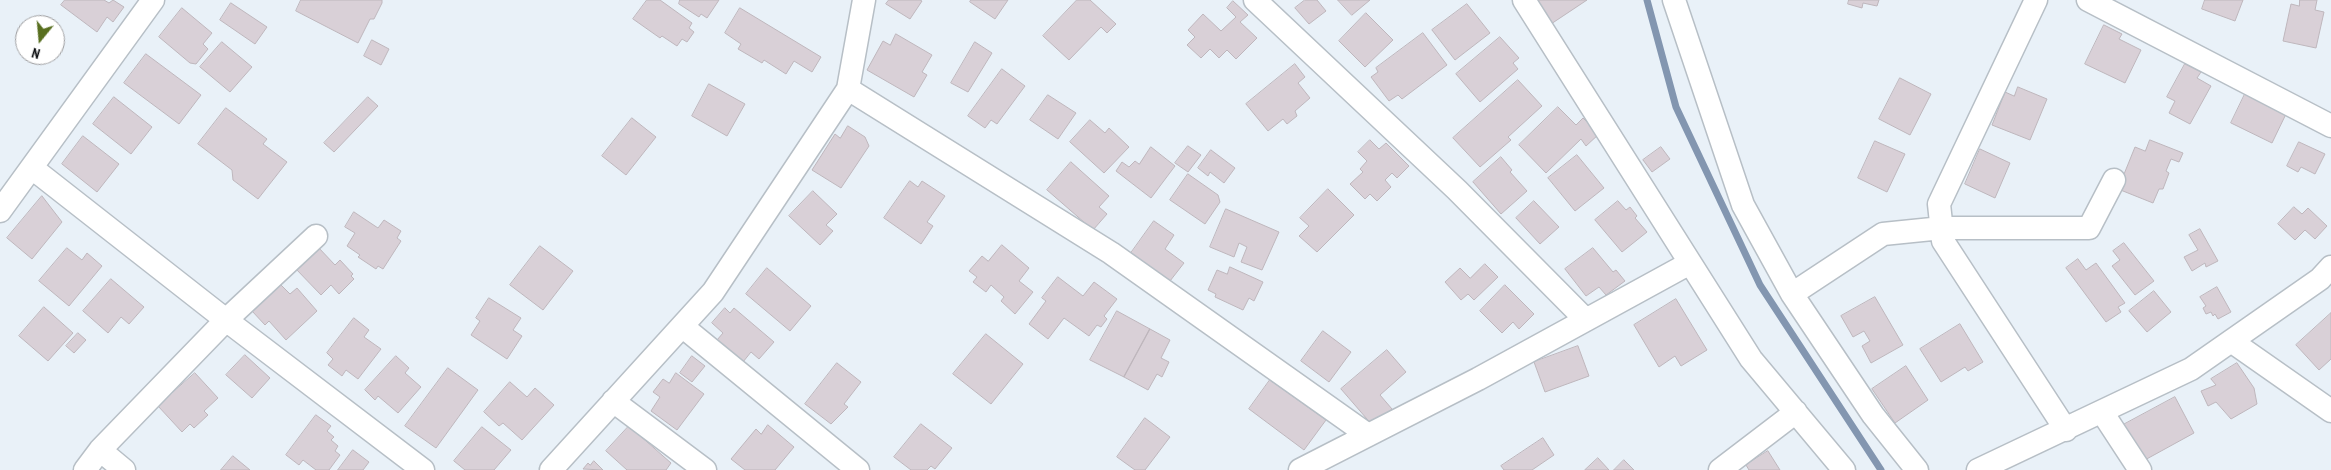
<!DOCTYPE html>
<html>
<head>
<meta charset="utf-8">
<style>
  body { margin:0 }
  #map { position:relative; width:2331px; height:470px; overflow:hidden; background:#e9f1f8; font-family:"PT Sans Narrow",sans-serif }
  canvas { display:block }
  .north { position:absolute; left:15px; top:15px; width:50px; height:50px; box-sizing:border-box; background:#fff; border:1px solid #9d9d9f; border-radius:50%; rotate:197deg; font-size:14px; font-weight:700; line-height:20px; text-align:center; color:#090b0e }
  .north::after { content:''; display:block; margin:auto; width:18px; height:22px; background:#586f1f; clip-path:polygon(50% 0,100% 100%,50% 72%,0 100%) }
</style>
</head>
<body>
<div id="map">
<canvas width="2331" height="470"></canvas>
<div class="north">N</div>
</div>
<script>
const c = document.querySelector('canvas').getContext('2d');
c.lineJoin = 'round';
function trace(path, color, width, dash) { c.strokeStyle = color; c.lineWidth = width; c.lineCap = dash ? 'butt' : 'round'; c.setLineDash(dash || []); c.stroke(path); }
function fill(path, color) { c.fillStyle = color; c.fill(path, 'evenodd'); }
trace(new Path2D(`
  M1647,0L1676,107L1760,285L1881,470`), '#8396b0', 7);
const building = new Path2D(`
  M65,0H104L109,3L113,0L124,7L113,22L107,17L97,32L61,5Z
  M301,0H382V3L374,19H370L358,43L296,11Z
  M647,0H660L692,23L689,28L694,32L687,42L682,39L677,46L662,36L660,38L633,19Z
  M680,0H719L707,18L701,14L699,17L679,4Z
  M889,0H920L922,1L910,19L886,4Z
  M971,0H1008L995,19L970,2Z
  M1077,0H1090L1116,24L1107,33L1101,27L1069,60L1043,36Z
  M1305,0H1317L1326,11L1309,24L1295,8Z
  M1338,0H1370L1352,15Z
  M1534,0H1587L1551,24Z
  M1849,0H1879L1877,6L1863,3L1862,8L1848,4Z
  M2205,0H2243L2235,21L2202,9Z
  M2300,0H2317L2315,10L2324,12L2316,48L2283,41L2291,4L2299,6Z
  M1233,1L1248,15L1240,22L1257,38L1236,59L1227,50L1219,58L1210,49L1201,58L1187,45L1195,37L1188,30L1203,14L1221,31L1236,17L1227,8Z
  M231,3L267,27L255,44L220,20Z
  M1467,4L1490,33L1455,60L1432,30Z
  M182,8L212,33L203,44L208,49L196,64L190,63L159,37Z
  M740,8L821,57L812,72L794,61L786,74L764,60L762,63L738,49L741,44L725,33Z
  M1366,13L1393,40L1365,67L1339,41Z
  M2104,25L2122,34L2119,39L2141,50L2125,83L2085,64Z
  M1423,33L1447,65L1402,99L1398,95L1389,101L1371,77L1378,72L1376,68Z
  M896,34L932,55L922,72L927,75L914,97L867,70L883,41L890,45Z
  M1500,37L1519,58L1513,63L1518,69L1480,102L1456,74Z
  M372,40L389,49L381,65L364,56Z
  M222,42L252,67L230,92L200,67Z
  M975,42L992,53L968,92L951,83Z
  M146,54L201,95L179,124L124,83Z
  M1295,64L1305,77L1298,83L1310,98L1295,111L1297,116L1287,124L1283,119L1268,131L1246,104Z
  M2185,64L2201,72L2197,78L2211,86L2190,124L2169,113L2175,101L2167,97Z
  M1002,69L1025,86L997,124L991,120L985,128L968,116Z
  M1900,78L1931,94L1910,135L1879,119Z
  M1518,80L1542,106L1508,137L1511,140L1480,167L1453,138Z
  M709,84L745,104L727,136L692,116Z
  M2018,87L2047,99L2030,140L1992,125L2005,92L2014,96Z
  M2245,94L2286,114L2272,143L2231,123Z
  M1048,95L1076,113L1058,139L1030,120Z
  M114,97L152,127L131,154L93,124Z
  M368,97L378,106L334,152L324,143Z
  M1558,107L1576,125L1583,118L1599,134L1586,146L1581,139L1546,173L1519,145Z
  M226,108L267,139L263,144L287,162L258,199L233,180L232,170L198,144Z
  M632,118L656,137L626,175L602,156Z
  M1090,120L1105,133L1109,128L1129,147L1104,173L1070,142Z
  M848,126L865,137L869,146L841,188L812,170L835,134L840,138Z
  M83,136L119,164L97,192L62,164Z
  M1370,140L1379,149L1386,143L1409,166L1397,178L1392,173L1385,180L1391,187L1377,201L1370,194L1365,199L1350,184L1363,172L1360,169L1367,161L1358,152Z
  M2150,140L2183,153L2179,162L2171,159L2166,171L2169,173L2163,189H2159L2153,203L2118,189L2135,147L2145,151Z
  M1875,141L1905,154L1887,192L1858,178Z
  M2299,142L2325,154L2315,174L2301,167L2298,172L2287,166Z
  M1188,146L1201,155L1188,172L1175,163Z
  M1151,147L1175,166L1151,198L1116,171L1122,162L1129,167L1135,161L1139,164Z
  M1661,147L1670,159L1652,172L1643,160Z
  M1980,149L2010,163L1995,198L1965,184Z
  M1211,150L1235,168L1224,183L1210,172L1208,176L1198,168Z
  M1577,155L1604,188L1575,211L1548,178Z
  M1501,157L1512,170L1510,172L1527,191L1501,214L1473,182Z
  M1071,162L1109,196L1099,207L1107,214L1093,230L1047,190Z
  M1188,174L1218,195L1220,202L1205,224L1170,200Z
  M910,181L918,187L922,181L945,196L927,222L933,226L921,244L884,218Z
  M1328,189L1354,215L1317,252L1299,236L1309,226L1300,218Z
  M813,191L837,214L826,225L833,231L820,245L789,216Z
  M42,196L62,222L32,259L7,238Z
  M1534,201L1559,227L1540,244L1516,218Z
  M1618,201L1626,210L1630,207L1637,216L1635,218L1647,232L1622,252L1595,220Z
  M2294,207L2302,214L2308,208L2327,226L2315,239L2305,230L2295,240L2278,224Z
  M1226,209L1279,232L1262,270L1241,262L1247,247L1239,243L1234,257L1210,247Z
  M354,212L378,228L384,220L401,231L397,238L401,241L383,269L378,266L376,269L358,257L360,255L347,246L355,233L345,227Z
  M1154,221L1174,235L1165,249L1184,263L1170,281L1131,253Z
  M2200,229L2218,261L2206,267L2205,263L2192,271L2184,257L2198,250L2189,235Z
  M2124,243L2154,281L2135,295L2112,266L2120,260L2113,251Z
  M1002,245L1029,268L1019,281L1033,292L1015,314L1001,301L1004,297L991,285L986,292L973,282L977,277L969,271L982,256L988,261Z
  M540,246L573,271L543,310L510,285Z
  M318,247L335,265L340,260L353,274L351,276L354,279L339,294L331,285L321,295L295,268Z
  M67,248L82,260L87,253L102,266L69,306L39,281Z
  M1593,248L1613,272L1616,270L1625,281L1606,295L1599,287L1586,296L1565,269Z
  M2078,259L2086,270L2096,263L2125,303L2118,307L2121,312L2106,322L2066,268Z
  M1485,264L1498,277L1474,300L1468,294L1461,300L1445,282L1460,268L1470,278Z
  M1230,267L1263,282L1254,301L1249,298L1243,310L1215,297L1216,294L1208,290L1217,270L1227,274Z
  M767,268L811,306L790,331L746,294Z
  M1058,277L1083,296L1094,282L1117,299L1104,316L1107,319L1101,327L1097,325L1089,336L1064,318L1048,339L1029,324L1046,301L1042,298Z
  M111,279L144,307L129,324L121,317L108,333L83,311Z
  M281,285L290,294L297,288L317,311L286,340L269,321L265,325L252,311Z
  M1505,285L1534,314L1519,329L1513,322L1502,333L1480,311Z
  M2217,287L2231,312L2218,319L2215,314L2213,316L2211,312L2206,314L2203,308L2206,306L2200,297Z
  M2154,291L2171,312L2147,332L2129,311Z
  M1875,297L1903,345L1871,363L1862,346L1870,341L1864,331L1853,337L1841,316Z
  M489,298L521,318L513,330L522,336L507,359L471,335L480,321L476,318Z
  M1676,299L1707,350L1681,366L1675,356L1659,367L1634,325Z
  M44,307L73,333L48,361L19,336Z
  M725,308L730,313L734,308L774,342L759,359L751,352L743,362L717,340L723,333L712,323Z
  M1117,311L1150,329L1124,377L1090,360Z
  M2331,313V359L2319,370L2296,345Z
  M354,318L369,330L364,337L381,349L358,379L346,370L342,376L328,365L333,359L327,353Z
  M1960,324L1983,362L1968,371L1965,367L1941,382L1920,349Z
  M1150,329L1170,340L1161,358L1169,362L1162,377L1157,374L1148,390L1124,377Z
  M1323,331L1351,352L1329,382L1301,361Z
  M78,333L86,340L74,353L66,346Z
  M986,334L1023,364L991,404L953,374Z
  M1578,346L1589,376L1545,392L1534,362Z
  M1387,350L1406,372L1380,395L1392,409L1373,426L1341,389Z
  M245,355L270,378L252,398L226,375Z
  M396,356L409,368L405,373L421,387L398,413L378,396L375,400L365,390Z
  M692,356L705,366L692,382L680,373Z
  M837,363L861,382L844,404L848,407L831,424L805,404Z
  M2237,363L2254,388L2257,404L2231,419L2216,402L2208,406L2201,391L2216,385L2211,379Z
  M1906,366L1928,400L1895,423L1872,389Z
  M448,368L478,390L436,448L405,426Z
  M195,373L218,398L204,411L208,415L194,428L190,424L182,432L158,406Z
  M676,373L704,394L677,430L651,411L660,397L653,392L663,379L669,383Z
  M1270,380L1326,420L1304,450L1249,409Z
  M510,382L527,397L535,388L554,405L522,440L503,423L499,426L484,412Z
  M2175,397L2194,433L2143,461L2123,425Z
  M316,415L331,426L327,431L334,437L331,440L338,446L335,451L340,455L329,470H316L303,460L299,465L286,455Z
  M1145,418L1170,437L1145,470H1135L1117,457Z
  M921,424L952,448L935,469L931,466L927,470H911L894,457Z
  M768,425L794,447L775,470H745L731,459L756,429L761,434Z
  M629,426L671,463L666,470H627L606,451Z
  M482,427L511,450L494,470H465L454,461Z
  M1543,438L1554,455L1532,470H1504L1501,466Z
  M353,450L369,462L363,470H338Z
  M1768,451L1780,470H1749L1746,465Z
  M233,456L250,470H221Z
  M1598,458L1609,470H1585Z
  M1624,460L1634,470H1614Z
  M594,461L603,470L583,469L588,463L590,465Z`);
fill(building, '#d9d0d7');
trace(building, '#beb6bc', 1);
const street = new Path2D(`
  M1255,0L1457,190L1586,320
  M1524,0L1751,359L1844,470
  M1674,0L1743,205L1792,294L1873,415L1917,470
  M2036,0L1939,204L1943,241L2066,430
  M2088,0L2331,126
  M848,89L1111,253L1368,435
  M32,168L226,320L423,470
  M0,211L153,0
  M1792,294L1883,234L1942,228H2089L2114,180
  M682,326L858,470
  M2231,341L2331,411
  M613,401L705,470
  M2102,412L2140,470
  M100,450L124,470
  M85,470L100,450L226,320L316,236
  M551,470L713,292L848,89L864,0
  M1300,470L1478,379L1690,263
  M1720,470L1796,412
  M1978,470L2191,369L2320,279L2331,267`);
trace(street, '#b7bfc6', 25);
trace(street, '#fff', 22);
</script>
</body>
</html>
